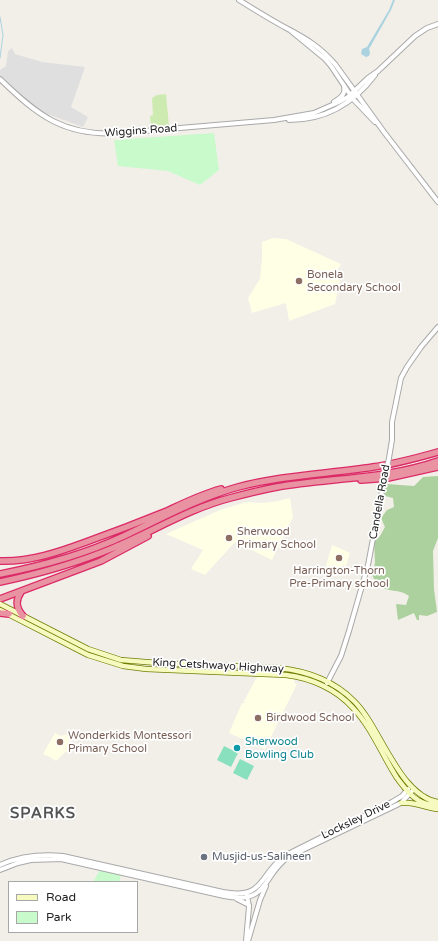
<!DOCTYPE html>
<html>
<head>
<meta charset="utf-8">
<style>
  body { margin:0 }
  #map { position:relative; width:438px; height:941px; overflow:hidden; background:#f2efe9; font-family:"Varela Round",sans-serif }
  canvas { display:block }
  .legend { position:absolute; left:8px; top:881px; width:130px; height:52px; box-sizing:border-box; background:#fff; border:1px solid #a7a7a7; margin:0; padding:5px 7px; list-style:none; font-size:12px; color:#222 }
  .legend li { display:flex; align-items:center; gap:8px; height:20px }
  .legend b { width:20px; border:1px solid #a7a7a7 }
</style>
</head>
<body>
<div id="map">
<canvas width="438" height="941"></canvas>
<ul class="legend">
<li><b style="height:5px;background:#f7fabf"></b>Road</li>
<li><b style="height:11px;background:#c8facc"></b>Park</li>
</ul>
</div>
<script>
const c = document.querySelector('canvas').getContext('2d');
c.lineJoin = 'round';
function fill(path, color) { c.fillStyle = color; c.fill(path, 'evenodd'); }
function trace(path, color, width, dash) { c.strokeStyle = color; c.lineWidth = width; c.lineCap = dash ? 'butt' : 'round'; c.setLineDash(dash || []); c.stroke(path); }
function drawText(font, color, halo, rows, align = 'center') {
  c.font = font + ' "Varela Round",sans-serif'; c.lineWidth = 3.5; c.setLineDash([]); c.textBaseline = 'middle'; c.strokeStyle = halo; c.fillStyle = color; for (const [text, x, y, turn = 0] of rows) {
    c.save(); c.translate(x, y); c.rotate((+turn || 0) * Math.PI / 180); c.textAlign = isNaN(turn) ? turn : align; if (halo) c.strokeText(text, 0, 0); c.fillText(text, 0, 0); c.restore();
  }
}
fill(new Path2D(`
  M12,48L15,54L42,62L85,67L71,107L88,117L83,127L42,112L23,98L0,75V70L6,66L8,51Z`), '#e0dfdf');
fill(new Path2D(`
  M273,238L286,239L341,264L336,272L340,279L335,304L289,321L286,303L252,313L248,298L260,279L262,259V242Z
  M290,498L293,517L272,560L235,542L205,575L191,569L203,550L166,534L220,510L247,502L263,503L278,501Z
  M332,545L350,553L346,566L343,565L339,572L326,566Z
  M257,677H278L293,679L295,680L294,683L297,684L265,749L229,733L242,703H245L244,701Z
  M55,733L61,736L67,734L73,748L64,753L56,761L50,757L43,754Z`), '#ffffe5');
fill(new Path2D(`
  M166,94L169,126L151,128L150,116L153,115L152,98L157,95Z`), '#cdebb0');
fill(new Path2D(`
  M438,476V538L433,551L434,589L437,612L427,616L419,615V620H417L414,613L398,620L396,604L406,605L409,596C400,589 387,592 379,586C376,583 374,579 372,575L375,563L374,542L380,536L385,527L381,518L387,510L394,507L393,498L381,495L387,484L414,486L423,477Z`), '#add19e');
fill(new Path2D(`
  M214,133L219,170L200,185L168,171L118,166L114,140Z
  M100,870L121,875L119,882H93Z`), '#c8facc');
fill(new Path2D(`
  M224,746L238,753L231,767L217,760Z
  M240,759L254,766L247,780L233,773Z`), '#88e0be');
fill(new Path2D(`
  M393,0H395L391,10L369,49L370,53L369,56L366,57L361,54L362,49L367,47L389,10Z`), '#aad3df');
trace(new Path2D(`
  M0,17L3,35L0,58`), '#aad3df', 1);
const tertiary = new Path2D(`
  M239,0C255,10 271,20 288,29C307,39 320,47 335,64L384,132L438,202
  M291,31L325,59L331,66L353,99L375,122
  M0,79C38,116 65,137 121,133L274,120L314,113L339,102L348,97L368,78L378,71L415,36L427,28L438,24
  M334,102C340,98 346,95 344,86
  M289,120C325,120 354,103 375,75
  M389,458L392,440V422L401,378L407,367L421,347L438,327
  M327,683L341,656L349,631L368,565L382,491
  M0,865C20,856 41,854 63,856L223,892C266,900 258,874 286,855L392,802L402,796L408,789
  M0,870L18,863L31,860L61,859L224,896C269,905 261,877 288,857L401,803L414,789
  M237,899L249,905
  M246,941L249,907L247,895
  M248,941L260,900L266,886`);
const secondary = new Path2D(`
  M0,604L88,649L121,660L158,663L279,668C307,671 334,681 354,701C380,726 399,796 438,802
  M0,610L88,655L123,666L146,669L286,675C311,678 336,689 353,708C372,728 382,755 397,778C403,786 409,795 418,800C424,804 431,805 438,806
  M401,803C414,801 425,808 438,809`);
const motorway = new Path2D(`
  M361,480L388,478L438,467
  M0,561C30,562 59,552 86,542C114,532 140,522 167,511C184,503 202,494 221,489
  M0,574C42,566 85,554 124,536C162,518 198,498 238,487C283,475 328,474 373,467C395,464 417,458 438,452
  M0,582C38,574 77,563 113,548C152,532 188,509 230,498C245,494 261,490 277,487C331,478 386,479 438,461
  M21,592C15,601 16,608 23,616
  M0,599L101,561L148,536
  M0,613L9,614`);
trace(tertiary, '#a9a9a9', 6);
trace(secondary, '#707d05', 6);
trace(motorway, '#dc2a67', 8);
trace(tertiary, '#fff', 4);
trace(secondary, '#f7fabf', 4.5);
trace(motorway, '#e892a2', 5.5);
const tertiaryBridge = new Path2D(`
  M382,491L389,458`);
trace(tertiaryBridge, '#a9a9a9', 6, []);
trace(tertiaryBridge, '#fff', 4);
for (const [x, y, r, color] of [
  [299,281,4,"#8d6e63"],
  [229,538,4,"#8d6e63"],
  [339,558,4,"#8d6e63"],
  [258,718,4,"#8d6e63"],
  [60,742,4,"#8d6e63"],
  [237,748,4,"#0f9aa8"],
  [204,857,4,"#6b7280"]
]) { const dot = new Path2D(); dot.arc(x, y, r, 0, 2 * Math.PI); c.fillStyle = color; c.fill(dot); trace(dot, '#fff', 1.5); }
drawText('11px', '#222', '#fff', [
  ["Wiggins Road",141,131,-4],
  ["Candella Road",380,502,-80],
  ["King Cetshwayo Highway",218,666,3],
  ["Locksley Drive",356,820,-26]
]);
drawText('11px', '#785e54', '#fff', [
  ["Bonela",307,275],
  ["Secondary School",307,288],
  ["Sherwood",237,532],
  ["Primary School",237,545],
  ["Harrington-Thorn",339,571,"center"],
  ["Pre-Primary school",339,584,"center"],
  ["Birdwood School",266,718],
  ["Wonderkids Montessori",68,736],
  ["Primary School",68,749]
], 'left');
drawText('11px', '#0d838f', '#fff', [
  ["Sherwood",245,742],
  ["Bowling Club",245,755]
], 'left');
drawText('11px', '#5b616d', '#fff', [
  ["Musjid-us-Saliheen",212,857]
], 'left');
c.letterSpacing = '1px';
drawText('bold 15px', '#555', '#fff', [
  ["SPARKS",43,814]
]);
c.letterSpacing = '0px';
</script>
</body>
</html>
